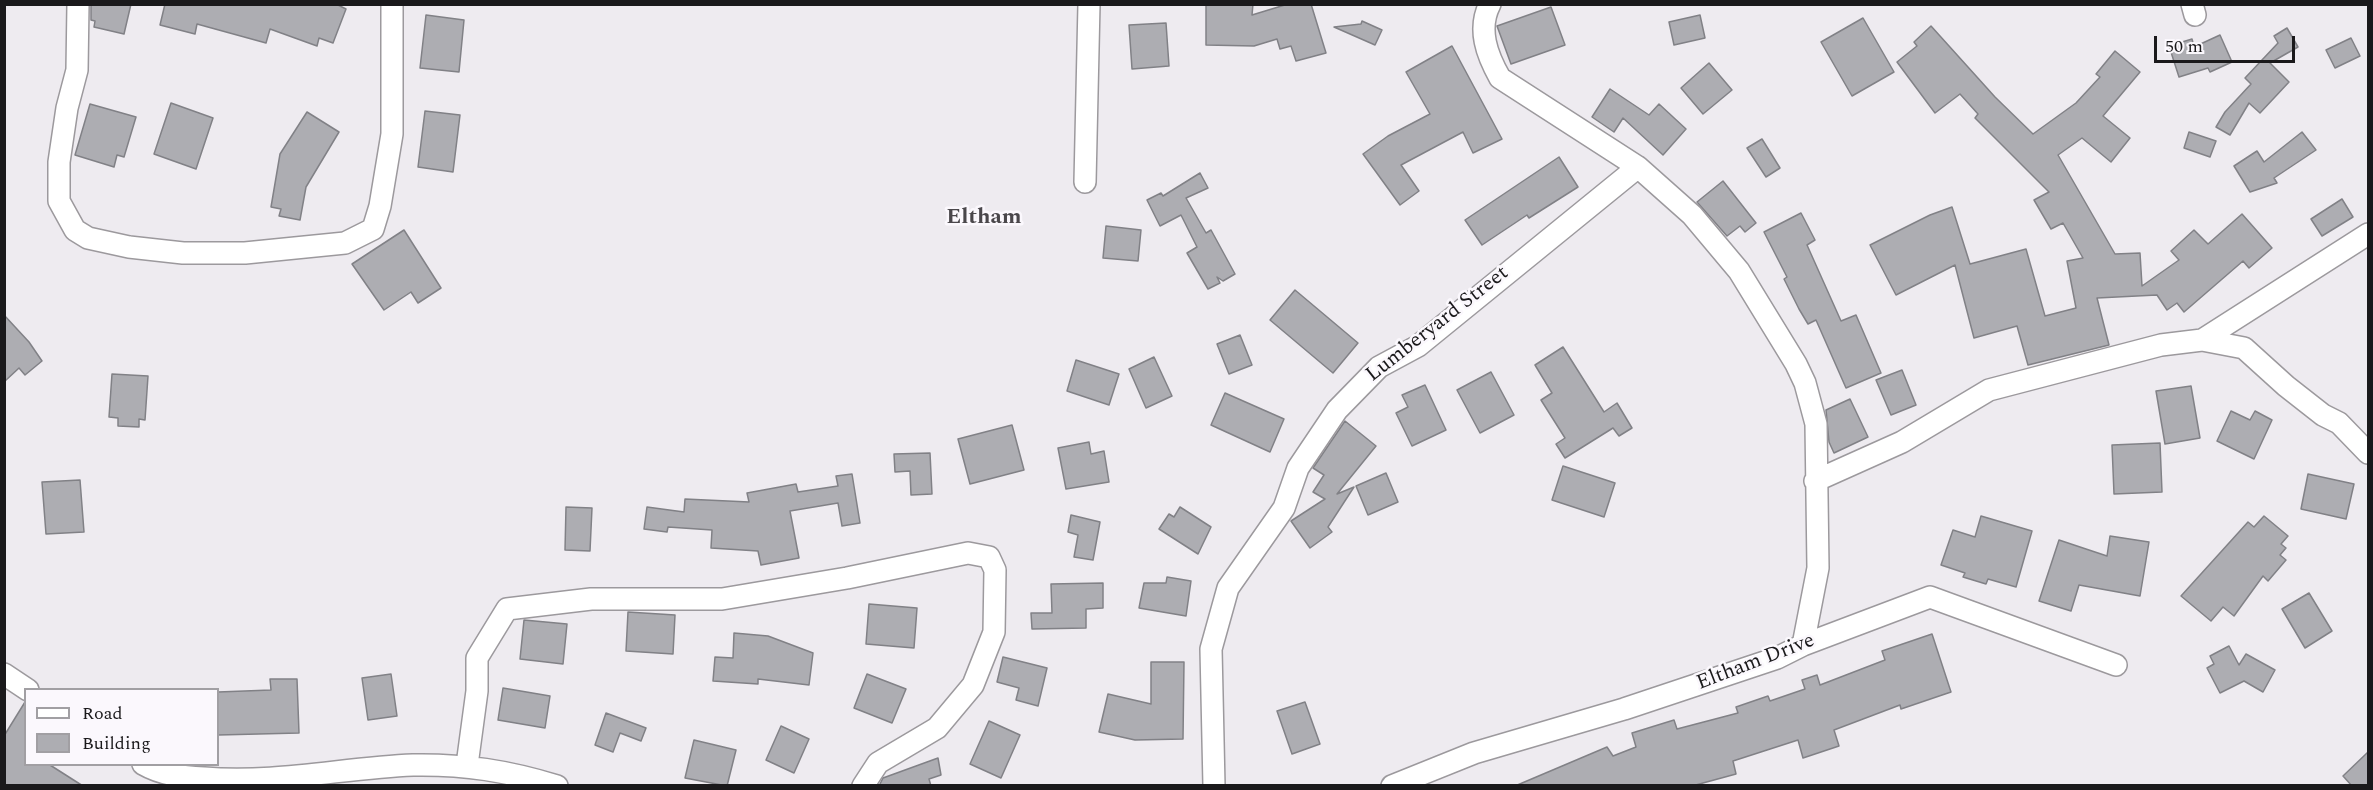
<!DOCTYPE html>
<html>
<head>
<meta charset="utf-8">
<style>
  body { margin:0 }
  #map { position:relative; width:2373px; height:790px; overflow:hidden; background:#eeebf0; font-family:Spectral,serif }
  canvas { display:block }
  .frame { position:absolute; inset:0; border:6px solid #1a191b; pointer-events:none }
  .legend { position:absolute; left:24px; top:688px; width:195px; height:78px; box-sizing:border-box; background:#fbf8fd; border:2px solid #a19fa3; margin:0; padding:8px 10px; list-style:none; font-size:18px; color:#1a191b }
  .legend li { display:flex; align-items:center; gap:12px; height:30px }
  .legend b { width:30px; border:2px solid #a19fa3 }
  .scale { position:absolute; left:2154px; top:36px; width:141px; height:27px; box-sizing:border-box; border:3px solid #1a191b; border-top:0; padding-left:8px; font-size:18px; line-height:21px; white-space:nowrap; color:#1a191b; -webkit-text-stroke:4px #fbf8fd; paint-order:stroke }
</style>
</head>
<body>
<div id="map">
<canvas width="2373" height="790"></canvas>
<div class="frame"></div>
<ul class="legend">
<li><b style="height:8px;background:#fff"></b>Road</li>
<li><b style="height:16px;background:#adadb2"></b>Building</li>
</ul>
<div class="scale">50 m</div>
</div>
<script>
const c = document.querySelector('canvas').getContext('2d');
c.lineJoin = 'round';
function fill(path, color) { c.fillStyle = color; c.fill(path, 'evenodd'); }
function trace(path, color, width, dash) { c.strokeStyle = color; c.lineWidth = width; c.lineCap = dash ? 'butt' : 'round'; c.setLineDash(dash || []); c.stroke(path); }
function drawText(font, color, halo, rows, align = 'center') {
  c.font = font + ' Spectral,serif'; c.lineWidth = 5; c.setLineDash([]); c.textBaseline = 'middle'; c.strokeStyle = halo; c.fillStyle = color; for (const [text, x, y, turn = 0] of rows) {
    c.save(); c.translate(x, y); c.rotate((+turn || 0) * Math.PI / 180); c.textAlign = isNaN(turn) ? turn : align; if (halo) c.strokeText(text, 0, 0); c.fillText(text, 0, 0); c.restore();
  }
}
const building = new Path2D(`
  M91,4H131L124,34L94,27L95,21L91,20Z
  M165,4H336L346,9L333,43L319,38L317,46L270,29L266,43L197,24L195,34L160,25Z
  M1206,4H1253L1252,15L1288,4H1311L1326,53L1296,61L1291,46L1280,49L1277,39L1254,46L1206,45Z
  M1551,7L1565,45L1511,64L1497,26Z
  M426,15L464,20L459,72L420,68Z
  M1700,15L1705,38L1674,45L1669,22Z
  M1863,18L1894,72L1852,96L1821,42Z
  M1362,21L1382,30L1375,45L1334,27L1361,24Z
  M1166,23L1169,66L1132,69L1129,25Z
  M1931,26L1995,97L2033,134L2076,103L2100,77L2096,74L2115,51L2140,72L2103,116L2130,138L2111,162L2082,138L2058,155L2115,254L2140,253L2142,286L2179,260L2171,251L2194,230L2208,244L2242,214L2272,248L2249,268L2243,261L2184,312L2177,303L2167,310L2157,295L2097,298L2109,345L2028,365L2017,326L1974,338L1955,265L1896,295L1870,245L1930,215L1952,207L1970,264L2026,249L2045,316L2076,308L2067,261L2083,258L2063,223L2051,229L2034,200L2049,192L1975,118L1978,114L1960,94L1935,113L1897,62L1917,46L1914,42Z
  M2287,28L2298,47L2270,63L2289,82L2260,113L2249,103L2230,135L2216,127L2225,112L2251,84L2245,78L2278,43L2274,36Z
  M2220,35L2232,62L2210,72L2208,68L2179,77L2169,46L2192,39L2194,47Z
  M2351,38L2360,56L2335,68L2326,50Z
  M1452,46L1502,139L1473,153L1463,132L1401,165L1419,191L1400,205L1363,154L1388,136L1430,114L1406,72Z
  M1709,63L1732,90L1703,114L1681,88Z
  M1610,89L1649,115L1659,104L1686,129L1663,155L1623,118L1614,132L1592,117Z
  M171,103L213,118L196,169L154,154Z
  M90,104L136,117L124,157L117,155L114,167L75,155Z
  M425,111L460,115L453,172L418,167Z
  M307,112L339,132L306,187L300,220L279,216L281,209L271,207L280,154Z
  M2189,132L2216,141L2210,157L2184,148Z
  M2302,132L2316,150L2274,178L2277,183L2250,192L2234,166L2257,151L2264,162Z
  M1762,139L1780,168L1766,177L1747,148Z
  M1559,157L1578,187L1529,218L1527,215L1482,245L1465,220Z
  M1200,173L1208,188L1186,198L1206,233L1211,230L1235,274L1223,281L1217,277L1220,283L1208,289L1187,253L1197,247L1181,215L1160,226L1147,200L1161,193L1163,196Z
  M1723,181L1756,223L1745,232L1740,226L1727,236L1697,202Z
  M2342,199L2353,217L2322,236L2311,219Z
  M1801,213L1815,240L1807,245L1841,321L1856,315L1881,373L1846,388L1816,320L1808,324L1799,309L1784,279L1787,277L1764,232Z
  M1106,226L1141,230L1138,261L1103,258Z
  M404,230L441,288L418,303L411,292L384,310L352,264Z
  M1295,290L1358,343L1333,373L1270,320Z
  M4,315L29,342L42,361L25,375L19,368L4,382Z
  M1240,335L1252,365L1229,374L1217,344Z
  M1563,347L1604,412L1617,403L1632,428L1619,436L1613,428L1565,458L1556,444L1565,438L1541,400L1552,393L1535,365Z
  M1154,357L1172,396L1146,408L1129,369Z
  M1076,360L1119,374L1109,405L1067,391Z
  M1902,370L1916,405L1891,415L1876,380Z
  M1491,372L1514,415L1480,433L1457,390Z
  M112,374L148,376L145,420L139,419V427L118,426V418L109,417Z
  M1425,385L1446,430L1412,446L1396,413L1408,407L1402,395Z
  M2191,386L2200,438L2165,444L2156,391Z
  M1225,393L1284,419L1270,452L1211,425Z
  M1850,399L1868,437L1834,453L1829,442L1826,410Z
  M2231,411L2250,420L2255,411L2272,420L2254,459L2217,441Z
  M1345,421L1376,446L1337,494L1354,487L1328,527L1332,532L1310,548L1291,521L1325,499L1313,492L1324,475L1313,468Z
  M1012,425L1024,470L970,484L958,439Z
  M1089,442L1091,454L1104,451L1109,482L1066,489L1058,448Z
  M2160,443L2162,492L2114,494L2112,445Z
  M930,453L932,494L911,495L910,471L895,472L894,454Z
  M1563,466L1615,483L1604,517L1552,500Z
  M1386,473L1398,502L1368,515L1356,486Z
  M852,474L860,523L842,526L838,503L790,511L799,558L761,565L758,551L711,548L712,530L668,527L667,532L644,529L647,507L684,512L685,499L749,502L747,493L796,484L798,492L838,486L836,476Z
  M2308,474L2354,484L2346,519L2301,509Z
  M80,480L84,532L46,534L42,482Z
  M566,507L592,508L590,551L565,550Z
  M1180,507L1211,527L1198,554L1159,529L1169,514L1174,517Z
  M1071,515L1100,522L1093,560L1074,557L1078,535L1068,532Z
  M1981,516L2032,531L2016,587L1988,579L1986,584L1963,577L1965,573L1941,565L1953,530L1975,537Z
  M2264,516L2288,536L2281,544L2286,548L2280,555L2286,560L2268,581L2263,576L2234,616L2223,607L2211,621L2181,596L2248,522L2254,527Z
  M2110,536L2149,542L2140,596L2079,585L2071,611L2039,601L2059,540L2107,556Z
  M1167,577L1191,581L1186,616L1139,608L1144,583H1166Z
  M1103,583V608L1086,609V628L1032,629L1031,613H1052L1051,584Z
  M2309,593L2332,631L2305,648L2282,609Z
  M869,604L917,608L914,648L866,644Z
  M628,612L675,615L673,654L626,651Z
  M524,620L567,624L563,664L520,659Z
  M734,633L768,636L813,653L809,685L758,679V684L713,681L715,657L733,658Z
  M1932,634L1951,692L1901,709L1900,705L1834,730L1839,746L1803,758L1798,740L1733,761L1736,774L1692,786H1515L1607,747L1613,756L1636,747L1632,733L1674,720L1677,729L1738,713L1736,707L1768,696L1770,701L1805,689L1802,680L1817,675L1820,685L1885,660L1882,651Z
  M2229,646L2239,665L2246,654L2275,670L2263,692L2244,681L2220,693L2207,668L2214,664L2210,656Z
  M1003,657L1047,668L1038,706L1016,700L1019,688L997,682Z
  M1151,662H1184L1183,739L1135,740L1099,732L1108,694L1151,704Z
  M391,674L397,716L368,720L362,678Z
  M867,674L906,689L892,723L854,708Z
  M270,679H297L299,733L218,735V692L271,690Z
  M503,688L550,696L545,728L498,720Z
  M25,702L26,765H50L83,786H4V736Z
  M1305,702L1320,744L1292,754L1277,711Z
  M606,713L646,728L641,741L620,733L613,752L595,745Z
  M989,721L1020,735L1001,778L970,764Z
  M781,726L809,739L794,773L766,760Z
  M694,740L736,750L727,786L685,778Z
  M2368,752V786H2352L2343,776Z
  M938,758L941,775L929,779L931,786H879L883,778Z`);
fill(building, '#adadb2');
trace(building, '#818186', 1.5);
const minor = new Path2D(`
  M78,4L77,70L67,108L59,162V201L75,230L88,238L129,247L183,253H245L345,243L373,229L380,206L392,134V4
  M1490,4C1477,29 1487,55 1500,78L1638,167L1692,215L1739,271L1796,364L1805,383L1816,424L1818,568L1803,645
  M2192,4L2195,15
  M1085,182L1089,4
  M2202,340L2368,234
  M1815,481L1902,442L1989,390L2161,345L2202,340L2244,348L2286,386L2323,415L2339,423L2368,453
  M4,674L28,690
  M143,764C162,775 183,777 204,778C275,784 343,768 413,765C464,764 508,771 557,786
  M467,765L477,691V658L507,609L591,599H722L847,578L968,553L989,557L995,570L994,632L973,685L937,728L878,763L863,786
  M1214,786L1211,649L1228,588L1284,508L1298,468L1337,410L1379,367L1418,346L1638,167
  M1392,786L1474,753L1624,709L1777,658L1803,645L1930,597L2116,665`);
trace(minor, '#9c999d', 24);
trace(minor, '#fff', 21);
drawText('21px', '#1a191b', '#fbf8fd', [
  ["Lumberyard Street",1438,325,-38],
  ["Eltham Drive",1756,663,-21]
]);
drawText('bold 22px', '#4a474b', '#fbf8fd', [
  ["Eltham",984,219]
]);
</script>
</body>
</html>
